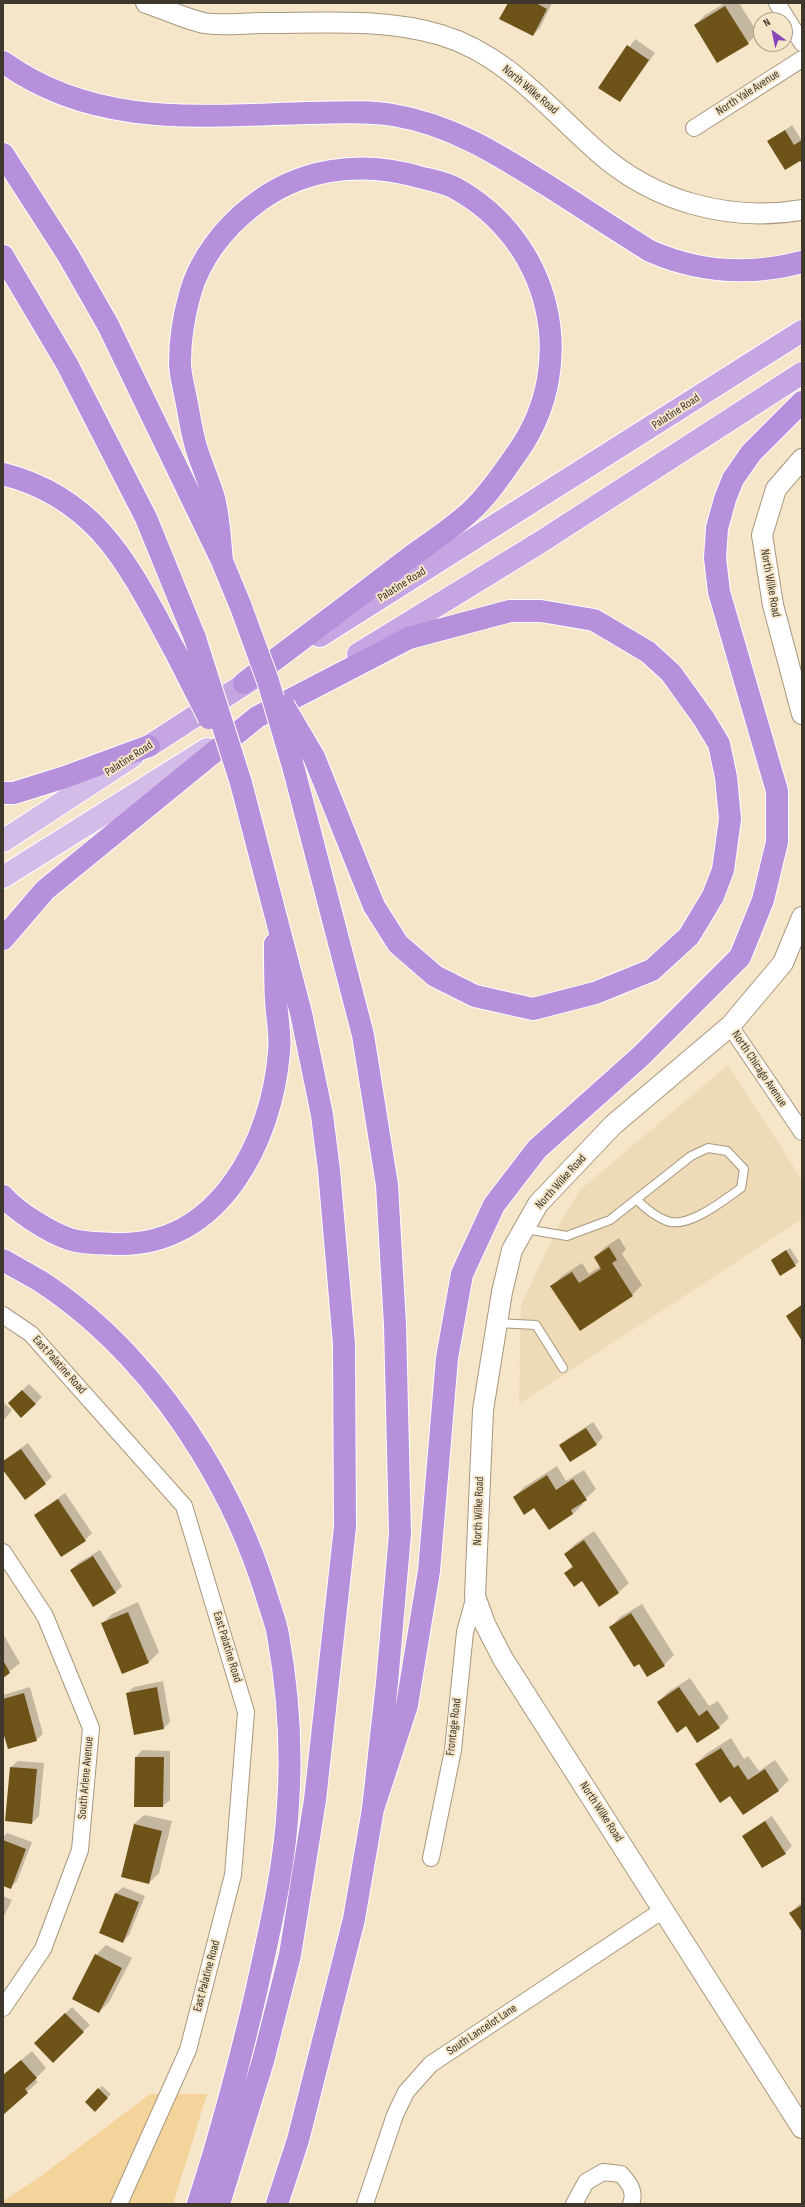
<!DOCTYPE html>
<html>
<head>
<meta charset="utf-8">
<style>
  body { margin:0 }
  #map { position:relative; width:805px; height:2207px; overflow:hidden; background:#f5e5c9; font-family:"Sofia Sans Condensed",sans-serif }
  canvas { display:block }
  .frame { position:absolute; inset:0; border:4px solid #3e382c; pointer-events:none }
  .north { position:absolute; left:753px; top:12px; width:40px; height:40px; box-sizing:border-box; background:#f5e5c9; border:1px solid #aca08a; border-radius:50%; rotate:327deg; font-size:11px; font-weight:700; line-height:16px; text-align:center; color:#3e382c }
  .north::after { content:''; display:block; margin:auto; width:14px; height:18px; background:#8845ba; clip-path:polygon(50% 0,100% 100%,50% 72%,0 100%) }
</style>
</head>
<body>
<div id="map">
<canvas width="805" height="2207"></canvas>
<div class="frame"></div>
<div class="north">N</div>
</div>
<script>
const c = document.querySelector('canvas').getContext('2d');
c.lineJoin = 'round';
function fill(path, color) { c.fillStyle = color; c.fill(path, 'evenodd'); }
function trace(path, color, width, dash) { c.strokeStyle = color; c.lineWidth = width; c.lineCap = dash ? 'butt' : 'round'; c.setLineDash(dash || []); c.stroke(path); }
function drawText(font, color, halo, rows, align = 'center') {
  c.font = font + ' "Sofia Sans Condensed",sans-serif'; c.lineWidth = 4; c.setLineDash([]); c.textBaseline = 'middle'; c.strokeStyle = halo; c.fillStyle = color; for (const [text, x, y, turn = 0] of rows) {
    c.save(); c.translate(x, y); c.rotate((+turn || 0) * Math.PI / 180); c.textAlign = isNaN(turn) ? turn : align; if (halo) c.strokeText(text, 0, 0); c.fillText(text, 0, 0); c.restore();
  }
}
fill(new Path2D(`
  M728,1065L802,1180V1219L519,1404L521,1305L561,1221L580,1190Z`), '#eedab7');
fill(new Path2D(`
  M150,2094H207L173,2204H3V2201L41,2176Z`), '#f4d49a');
fill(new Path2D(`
  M509,3H552L540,28L533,35Z
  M725,3H739L758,33L748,43L695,25L705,15Z
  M635,39L655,53L620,101L600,88Z
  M792,125L801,139L802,138V162L769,142Z
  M619,1238L626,1249L622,1254L642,1285L632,1295L552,1286L562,1276L582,1263L589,1274L601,1266L595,1257L605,1247Z
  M790,1248L799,1262L781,1274L772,1260Z
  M802,1304V1339L787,1316Z
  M29,1384L42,1397L35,1404L15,1397Z
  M3,1402L12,1410L3,1421Z
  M593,1422L603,1437L597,1444L570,1461L561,1445L567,1439Z
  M28,1443L52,1477L25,1499L3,1468V1461Z
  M557,1466L566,1481L584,1470L596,1489L582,1502L583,1504L573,1514L535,1506L514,1497L524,1487Z
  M65,1493L92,1533L85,1540L35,1515Z
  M594,1531L629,1583L619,1592L599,1606L582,1580L565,1573L573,1565L565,1554L575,1544Z
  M100,1550L122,1586L115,1593L71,1570L78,1563Z
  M138,1602L159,1652L149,1662L123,1673L102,1624L112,1614Z
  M642,1604L674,1655L664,1665L639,1662L611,1627L620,1617Z
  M3,1634L20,1663L3,1677Z
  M690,1678L709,1706L718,1701L729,1718L719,1727L687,1725L658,1702L668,1692Z
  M163,1681L170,1722L164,1728L127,1693L134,1687Z
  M30,1687L43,1734L36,1740L3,1728V1695Z
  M731,1738L744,1759L748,1756L759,1771L775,1760L789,1780L779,1790L744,1814L731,1794L696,1764L706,1754Z
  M142,1750L170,1751V1800L163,1806L136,1757Z
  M18,1761L44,1763L39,1816L32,1823L11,1767Z
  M144,1815L172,1821L159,1873L149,1883L134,1824Z
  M772,1816L792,1846L785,1853L743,1836Z
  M7,1833L32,1842L17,1881L11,1887L3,1885V1837Z
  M123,1887L145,1896L129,1935L123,1941L100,1932L116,1893Z
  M3,1896L12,1900L3,1918Z
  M802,1902V1931L790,1913Z
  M106,1945L132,1958L109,2002L99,2012L96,1955Z
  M72,2007L90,2025L53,2061L35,2043Z
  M32,2051L46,2068L35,2079L38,2082L3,2113V2075Z
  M102,2086L111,2094L95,2110L86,2102Z`), '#0003');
fill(new Path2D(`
  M508,3H536L547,9L533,36L499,19Z
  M725,6L749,44L717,63L694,25Z
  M627,45L649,60L620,102L598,88Z
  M785,130L794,145L802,140V163L800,161L785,170L767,141Z
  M609,1247L617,1260L612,1263L633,1296L580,1331L550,1286L572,1272L579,1283L601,1269L594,1257Z
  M786,1250L796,1266L780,1276L771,1260Z
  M802,1305V1341L786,1316Z
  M22,1390L36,1404L21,1418L8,1403Z
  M586,1428L597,1445L570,1462L559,1445Z
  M21,1449L46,1484L25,1500L3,1470V1461Z
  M547,1475L556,1490L573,1479L587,1500L571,1510L573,1514L549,1530L534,1508L524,1515L513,1497Z
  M58,1499L86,1541L61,1557L34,1515Z
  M584,1540L619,1593L599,1607L582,1581L574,1587L564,1573L573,1567L564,1554Z
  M93,1556L116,1593L93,1607L70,1570Z
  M128,1612L149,1663L122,1674L101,1623Z
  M631,1613L665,1666L647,1677L639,1664L634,1667L609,1627Z
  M3,1660L10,1673L3,1678Z
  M157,1687L164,1729L134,1735L126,1693Z
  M679,1687L699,1716L707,1710L720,1728L697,1743L686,1726L677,1733L657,1702Z
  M24,1693L37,1741L8,1749L3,1732V1699Z
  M721,1748L734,1768L738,1765L748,1780L765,1769L779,1791L743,1815L730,1796L720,1803L695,1764Z
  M135,1757H164L163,1807H134Z
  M10,1767L37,1769L32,1824L5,1821Z
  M765,1821L786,1854L762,1868L742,1836Z
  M134,1824L162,1831L149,1884L121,1877Z
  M3,1840L26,1849L11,1889L3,1886Z
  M115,1893L139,1902L123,1943L99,1933Z
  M802,1905V1932L789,1913Z
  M95,1954L122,1968L99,2013L72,1999Z
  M65,2013L84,2032L53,2063L34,2043Z
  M21,2060L37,2078L25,2089L28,2093L3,2115V2075Z
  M98,2088L108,2098L95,2112L85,2102Z`), '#6e5319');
const service = new Path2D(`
  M525,1229L567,1236L610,1220L691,1156L708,1148L727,1151L744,1169L741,1188C724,1200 688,1229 667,1221C656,1217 645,1208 637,1200
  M497,1323L536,1325L563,1368`);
const minor = new Path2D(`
  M777,3L802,43
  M694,128L802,59
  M730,1026L802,1132
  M3,1315L31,1334L184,1506L246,1712L233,1875L188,2050L119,2204
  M3,1552L45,1616L91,1728L80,1850L43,1949L3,2008
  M431,1858L453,1750L465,1632L475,1596
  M365,2204L395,2115L406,2092L431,2064L663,1910
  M574,2204L586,2182L603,2172L621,2174C629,2183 636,2191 631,2204`);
const tertiary = new Path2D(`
  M146,3C165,9 185,19 204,23C222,26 244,23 262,23C321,23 383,18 441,35C507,55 548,108 598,152C654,202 729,222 802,210
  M802,459L776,489L762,535L773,605L802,714
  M802,917L783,963L730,1026L613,1125L538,1204L512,1250L502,1292L483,1410L475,1596L485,1624L503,1659L802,2128`);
const primary = new Path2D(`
  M3,841L133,756
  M3,877L207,749`);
const trunk = new Path2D(`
  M320,636L802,331
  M358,654L539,543L802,373
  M149,746L260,674`);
const motorway = new Path2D(`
  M3,62C94,128 200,116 306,113C335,113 364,110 393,115C453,125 499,155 550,187C583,208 616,230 650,251C700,273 749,276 802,262
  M3,154L68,255L108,325L222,561L241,607
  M3,256L67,364L146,518L195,638
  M3,474C101,499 131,571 175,651
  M222,561C220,540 219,518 214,498C209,481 202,466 197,450C191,432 189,412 185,394C183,384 180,373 180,363C180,341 184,315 190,294C199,260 224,228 251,207C299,168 360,160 419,177C430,180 444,182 455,188C550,240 580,361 519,450C505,470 490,493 472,510C451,530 424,546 401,564C349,604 297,643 244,683
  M3,793H14L65,777L149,746
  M3,939L45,890L257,717L409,638L510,611H541L594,620L648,652L671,673L704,719L719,744L726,777L730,819L723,870L713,896L689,936L652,970L595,993L533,1009L475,996L435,976L398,944L374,906L314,757
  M3,1196C17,1212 49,1232 69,1239C84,1244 101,1243 117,1244C219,1247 272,1141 279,1052C281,1036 277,1018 276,1001C275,982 275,963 275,944
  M3,1260C15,1267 28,1274 40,1281C105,1323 160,1385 200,1450C229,1497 250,1542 266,1594C270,1608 276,1622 278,1635C288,1691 292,1749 288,1805C285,1866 270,1928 257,1988C240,2061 221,2133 198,2204
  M373,1809L407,1705L429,1571L447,1358L462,1274L494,1205L537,1149L642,1055L740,957L763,900L777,842V791L719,592L715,558L717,528L725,499L733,479L751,453L802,402
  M219,2204L263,2061L290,1955L315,1800L345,1527L344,1344L329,1170L322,1115L301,1013L241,783
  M277,2204L298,2140L354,1919L373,1809L387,1683L400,1534L395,1325L387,1185L363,1035L294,770`);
trace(service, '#a7987e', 10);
trace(minor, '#a7987e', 18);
trace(tertiary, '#a7987e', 22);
trace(primary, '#fff', 24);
trace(trunk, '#fff', 24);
trace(motorway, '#fff', 24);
trace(service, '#fff', 8);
trace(minor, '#fff', 16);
trace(tertiary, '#fff', 20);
trace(primary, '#d4bce9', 22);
trace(trunk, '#c6a6e2', 22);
trace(motorway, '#b790db', 22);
const motorwayBridge = new Path2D(`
  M241,607L268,681L294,770
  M195,638L241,783
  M175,651L209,718
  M284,706L314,757`);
trace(motorwayBridge, '#fff', 24, []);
trace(motorwayBridge, '#b790db', 22);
drawText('12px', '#3e382c', '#f5e5c9', [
  ["North Wilke Road",530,90,40],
  ["North Yale Avenue",748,93,-33],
  ["Palatine Road",676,412,-33],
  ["North Wilke Road",770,583,80],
  ["Palatine Road",402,585,-32],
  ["Palatine Road",129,759,-33],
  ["North Chicago Avenue",759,1069,56],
  ["North Wilke Road",561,1182,-48],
  ["East Palatine Road",59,1365,48],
  ["North Wilke Road",479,1511,-88],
  ["East Palatine Road",227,1647,73],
  ["Frontage Road",454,1727,-83],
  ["South Arlene Avenue",86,1778,-85],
  ["North Wilke Road",601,1812,57],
  ["East Palatine Road",207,1976,-75],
  ["South Lancelot Lane",482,2030,-34]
]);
</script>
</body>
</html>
